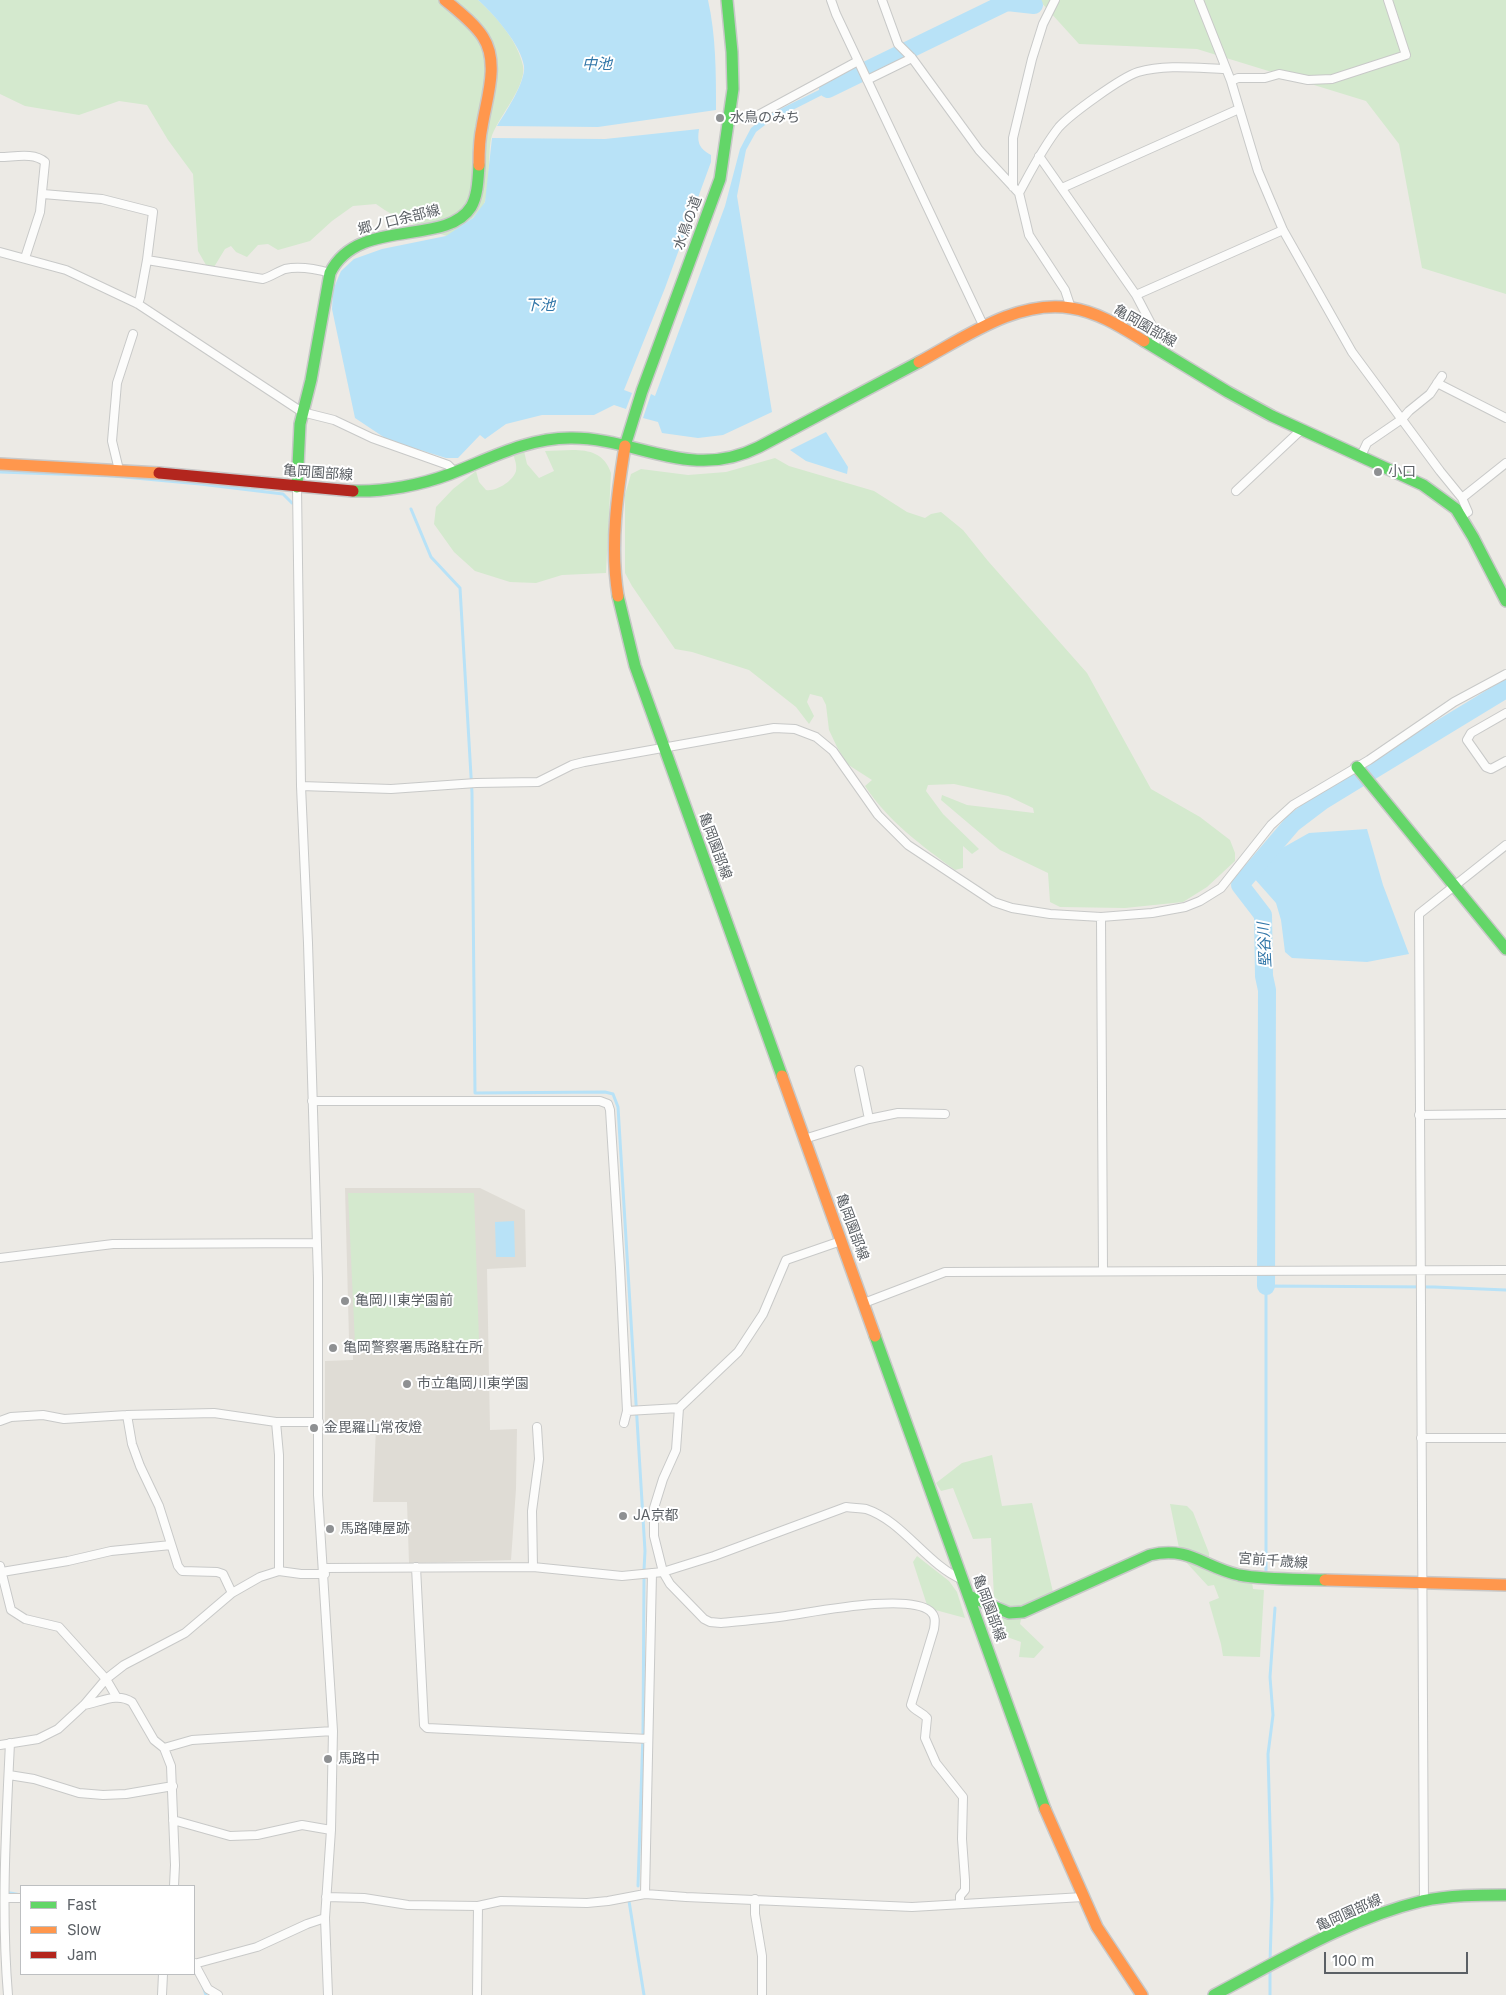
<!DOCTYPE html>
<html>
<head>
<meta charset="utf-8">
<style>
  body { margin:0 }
  #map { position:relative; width:1506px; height:1995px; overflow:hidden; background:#eceae5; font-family:Inter,sans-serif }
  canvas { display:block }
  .legend { position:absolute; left:20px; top:1885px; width:175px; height:90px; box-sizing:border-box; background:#fff; border:1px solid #bdbfc1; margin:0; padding:6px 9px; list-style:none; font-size:15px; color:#5b6065 }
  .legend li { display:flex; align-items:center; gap:10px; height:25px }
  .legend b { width:25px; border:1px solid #bdbfc1 }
  .scale { position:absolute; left:1324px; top:1952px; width:144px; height:22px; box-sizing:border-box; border:2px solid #5b6065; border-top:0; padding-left:6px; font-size:15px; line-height:18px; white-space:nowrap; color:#5b6065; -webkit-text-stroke:4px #fff; paint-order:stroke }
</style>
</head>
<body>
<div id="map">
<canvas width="1506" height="1995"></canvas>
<ul class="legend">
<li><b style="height:6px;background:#63d668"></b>Fast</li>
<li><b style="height:6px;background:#ff974d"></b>Slow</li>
<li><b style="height:6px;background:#b3261e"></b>Jam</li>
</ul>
<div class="scale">100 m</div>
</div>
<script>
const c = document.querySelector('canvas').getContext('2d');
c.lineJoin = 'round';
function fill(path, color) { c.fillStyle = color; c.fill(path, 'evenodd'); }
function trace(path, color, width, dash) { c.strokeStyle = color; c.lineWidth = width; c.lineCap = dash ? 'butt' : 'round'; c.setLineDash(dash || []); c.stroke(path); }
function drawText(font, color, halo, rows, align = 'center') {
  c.font = font + ' Inter,"Noto Sans JP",sans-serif'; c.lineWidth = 4; c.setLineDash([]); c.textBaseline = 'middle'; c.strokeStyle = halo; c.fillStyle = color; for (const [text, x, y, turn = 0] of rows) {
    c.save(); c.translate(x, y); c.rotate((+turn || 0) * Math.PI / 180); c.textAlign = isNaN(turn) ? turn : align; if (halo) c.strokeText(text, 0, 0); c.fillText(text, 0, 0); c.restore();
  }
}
fill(new Path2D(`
  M345,1188H480L525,1210L526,1267L487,1269L490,1430L517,1429L516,1489L511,1560L409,1563L407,1502H373L376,1427L325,1425V1361L353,1360V1340L349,1339Z`), '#dfdcd5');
fill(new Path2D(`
  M0,0H478C496,16 518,41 523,66C527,87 496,119 491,139C488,154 490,192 484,204C476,219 461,227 447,236C421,228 398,220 376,204L353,206L332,221L310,241L278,250L268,244L258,245L247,257L236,252L231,246L225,249L214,267L206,265L198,251L193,174L168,140L147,105L119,101L79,115L25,106L0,94Z
  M1039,0H1506V294L1422,268L1399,144L1366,101L1197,49L1079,44Z
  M524,451L527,464L539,478L554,471L545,451C571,451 601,443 611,473L606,573L562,575L536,583L510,582L475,571L454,552L434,524L436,507L453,489L476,471L479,482L486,490C496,492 513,481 516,471C517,465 515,460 513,454Z
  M775,458L789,466L874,491L907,512L925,518L931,514L941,512L963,530L988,561L1087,673L1151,789L1200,817L1230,840L1235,853V861L1207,887L1183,902L1125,908L1060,907L1050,902L1048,873L1000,850L941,800L942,795L967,805L1034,813L1033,808L1008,796L954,784L928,785L926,791L943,814L979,849L972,854L963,846V868L955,870C922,846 888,821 865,786L872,780L847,764L837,747L829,730L826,705L822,697L810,694L807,702L814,716L809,724L796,707L749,670L692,652L675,649L632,586L625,573V495L631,474L641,469L688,475L726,472Z
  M348,1193H474L479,1341L355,1344Z
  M992,1455L1002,1506L1032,1503L1053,1592L1024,1605L1020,1624L1044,1647L1034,1658L1019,1657L1021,1642L996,1633L1003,1603L994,1597L991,1538L973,1539L953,1488L941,1491L936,1483L962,1463Z
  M1170,1504L1187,1506L1193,1512L1209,1553V1557L1207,1558L1179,1548Z
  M917,1556L949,1581L957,1592L965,1618L928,1608L913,1562Z
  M1186,1558L1252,1581L1253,1589L1264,1590L1260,1657L1223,1656L1221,1644L1209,1602L1219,1598L1214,1585L1208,1586L1185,1561Z`), '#d4e9ce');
fill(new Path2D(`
  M478,0H708C716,36 716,73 716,110L598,127L497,126C505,113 526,82 524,66C521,45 494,14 478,0Z
  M827,86L830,91L769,122L756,132L746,150L737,196L772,412L723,435L698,438L662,433L658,422L643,418L651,394L655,396L725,206L740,149L751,128L766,116Z
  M699,129C697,143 699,148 711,155V162L665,288L624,390L632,393L626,409L614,405L594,415H542L506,424L485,439L480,435L458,458H446L388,440L355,418L332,309L333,290L341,271L354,259L382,249L446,236L473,218L485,202L492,138L605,139Z
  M826,432L848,467L847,474L806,461L790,450Z
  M1367,829L1383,885L1409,954L1367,962L1292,958L1285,952L1281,920L1276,903L1253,877L1277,851L1309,833Z
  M514,1221L515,1257H496L495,1222Z`), '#b8e2f7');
trace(new Path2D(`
  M0,472L113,476L200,484L283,494L292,503
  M411,509L431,557L460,588L472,793L475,1093L605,1092L613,1094L618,1107L645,1551L644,1570
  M1266,1573V1286L1434,1287L1506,1290
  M638,1886L643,1733L644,1579
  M10,1893L21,1895
  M629,1901L644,1995
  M1270,1962L1272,1899L1268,1754L1273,1715L1270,1677L1275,1608
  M203,1986L206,1995
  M1270,1995V1970`), '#b8e2f7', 3);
trace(new Path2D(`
  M828,89L1007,2L1034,5
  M1266,1286L1267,990L1264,976L1263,915L1240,885L1293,823L1322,801L1371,771L1506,689`), '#b8e2f7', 18);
const street = new Path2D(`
  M831,0L836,14L984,327
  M882,0L898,44L912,58L979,150L1019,193L1029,235L1065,290L1071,308
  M1199,0L1231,81L1258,171L1283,230L1352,352L1440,471L1462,498L1468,512L1461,516
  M867,80L912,58
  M1231,81L1238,78H1265L1279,74L1308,80L1332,79L1406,55L1388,0
  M751,119L858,61
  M1039,156L1136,295L1158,337L1153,346
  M0,157C14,157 34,152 45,162L40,212L25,258
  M1013,187V138L1032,59L1043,24L1055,0
  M1062,188L1239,109
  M1019,193C1031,171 1043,147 1059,127C1071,114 1120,78 1138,72C1165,64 1197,68 1226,69
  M43,194L102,199L153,212L147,260L140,298L138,304
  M0,252L66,270L138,304L302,412L334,420L372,438L448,465L454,471
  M147,260L263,279C270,277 279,271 285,269C300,266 316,269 330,273
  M1136,295L1283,230
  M1437,383L1506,418
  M1361,456L1367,443L1402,419L1409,411L1430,394L1442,376
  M119,470L112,441L117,383L133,334
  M297,487L301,786L308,943L318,1278V1495L333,1731L331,1830L325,1918L328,1995
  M1236,491L1301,430
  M1462,498L1506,463
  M1506,713L1471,733L1467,740L1486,767L1491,769L1506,761
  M301,786L391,789L476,783L538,782L572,765L584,762L774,728L795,729L816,737L833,751L878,815L908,845L994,902L1012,908L1050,914L1101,917L1152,913L1185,907L1200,901L1221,888L1271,825L1293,805L1369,760L1454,702L1506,674
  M1101,917L1103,1271
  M859,1070L869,1119
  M312,1101H600L608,1104L610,1110L620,1268L627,1411
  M1419,1115L1506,1114
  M804,1139L869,1119L898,1113L945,1114
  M841,1241L786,1260L763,1314L738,1352L679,1408L676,1450L663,1479L654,1508V1536L663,1572L670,1584L704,1619L710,1622L721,1623C742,1621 764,1619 786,1616C815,1612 908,1593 930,1611C936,1616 935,1622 934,1629L911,1705C915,1711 922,1712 927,1718L925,1738L936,1763L963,1797L962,1839L965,1880V1890L960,1896V1903
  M0,1258L113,1244L316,1243
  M864,1303L945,1272L1506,1270
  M127,1415L132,1444L140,1466L159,1506L178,1566L182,1571L217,1572L223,1574L232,1593
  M0,1421L11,1417L43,1415L64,1419L127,1415L214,1413L276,1422H319
  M276,1422L279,1455V1571
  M624,1423L627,1411L679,1408
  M1421,1438H1506
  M0,1566L11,1610L25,1619L59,1627L106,1679L116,1696
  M416,1567L424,1725L427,1728L648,1739
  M533,1567L532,1511L539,1459L537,1427
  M324,1568L533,1567L622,1576L663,1572L714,1556L846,1507C853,1508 860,1508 866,1509C903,1521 927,1565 963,1580
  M2,1572L68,1561L111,1551L171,1545
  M84,1705C101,1702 117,1692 132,1702L154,1740L164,1748L171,1766L175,1865L174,1886
  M0,1745L38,1739L58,1729L84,1705L106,1679L124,1665L185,1633L232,1593L260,1577L279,1571L301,1574H325
  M164,1748L192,1740L333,1731
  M9,1775L34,1779L79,1793L103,1795L126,1794L173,1786
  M173,1820L230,1836L257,1835L302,1825L331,1830
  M645,1894L652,1573
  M326,1897L364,1898L408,1905L478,1906L501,1901L587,1903L608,1901L645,1894L686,1897L912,1907L1083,1897
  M5,1898H21
  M755,1899V1914L762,1956V1995
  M1424,1901L1419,914L1506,845
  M194,1963L208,1989L218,1995
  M194,1964L257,1947L307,1924L325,1918
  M8,1995C1,1911 6,1827 10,1743
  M162,1995L163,1974
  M477,1995L478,1906`);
const fast = new Path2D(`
  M1144,341L1228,392L1272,416L1423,485L1456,509L1473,537L1506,601
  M625,446L642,391L720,179L733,89L732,52L727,0
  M297,487L300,424L311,380L330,273C358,216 446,247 471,207C478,195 478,179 479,165
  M353,491C384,492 421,485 450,474C489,459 527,438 570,438C636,437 690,482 759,447L919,362
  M618,596L635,666L782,1076
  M1357,767L1506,949
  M875,1336L1045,1809
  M969,1596L1009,1613L1023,1612L1150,1555C1190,1546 1203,1567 1239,1575C1267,1580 1296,1579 1325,1580
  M1214,1995C1281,1960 1348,1919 1422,1901C1450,1895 1478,1895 1506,1895`);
const slow = new Path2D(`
  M445,0C458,11 474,23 483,37C500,63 486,100 482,127C479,140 479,153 479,165
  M919,362C964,338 1017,299 1071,308C1098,312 1121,327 1144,341
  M0,464L159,473
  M618,596C610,546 617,495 625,446
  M782,1076L875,1336
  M1325,1580L1506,1585
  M1045,1809L1097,1927L1142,1995`);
const jam = new Path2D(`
  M159,473L353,491`);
trace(street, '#c8c9c8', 10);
trace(fast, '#c8c8c8', 14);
trace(slow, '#c8c8c8', 14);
trace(jam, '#c8c8c8', 14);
trace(street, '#fcfcfb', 8);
trace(fast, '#63d668', 11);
trace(slow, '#ff974d', 11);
trace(jam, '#b3261e', 11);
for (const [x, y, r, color] of [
  [720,118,5,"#8e9092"],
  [1378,472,5,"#8e9092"],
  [345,1301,5,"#8e9092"],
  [333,1348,5,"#8e9092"],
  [407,1384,5,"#8e9092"],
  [314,1428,5,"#8e9092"],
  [623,1516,5,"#8e9092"],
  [330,1529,5,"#8e9092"],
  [328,1759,5,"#8e9092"]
]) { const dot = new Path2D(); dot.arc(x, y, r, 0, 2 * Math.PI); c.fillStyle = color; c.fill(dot); trace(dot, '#fff', 2); }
drawText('14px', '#5b6065', '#fff', [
  ["水鳥のみち",730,118],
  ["小口",1388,472],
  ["亀岡川東学園前",355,1301],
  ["亀岡警察署馬路駐在所",343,1348],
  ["市立亀岡川東学園",417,1384],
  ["金毘羅山常夜燈",324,1428],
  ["JA京都",633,1516],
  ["馬路陣屋跡",340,1529],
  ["馬路中",338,1759]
], 'left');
drawText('14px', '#5b6065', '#fff', [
  ["郷ノ口余部線",399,220,-14],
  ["水鳥の道",688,223,-70],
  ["亀岡園部線",1145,326,30],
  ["亀岡園部線",318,473,4],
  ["亀岡園部線",715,846,70],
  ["亀岡園部線",852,1227,70],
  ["宮前千歳線",1273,1561,4],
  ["亀岡園部線",989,1608,70],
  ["亀岡園部線",1349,1913,-24]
]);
drawText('italic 15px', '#3176a8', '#fff', [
  ["中池",597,64],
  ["下池",540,305],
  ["堅谷川",1265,945,-93]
]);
</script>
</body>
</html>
